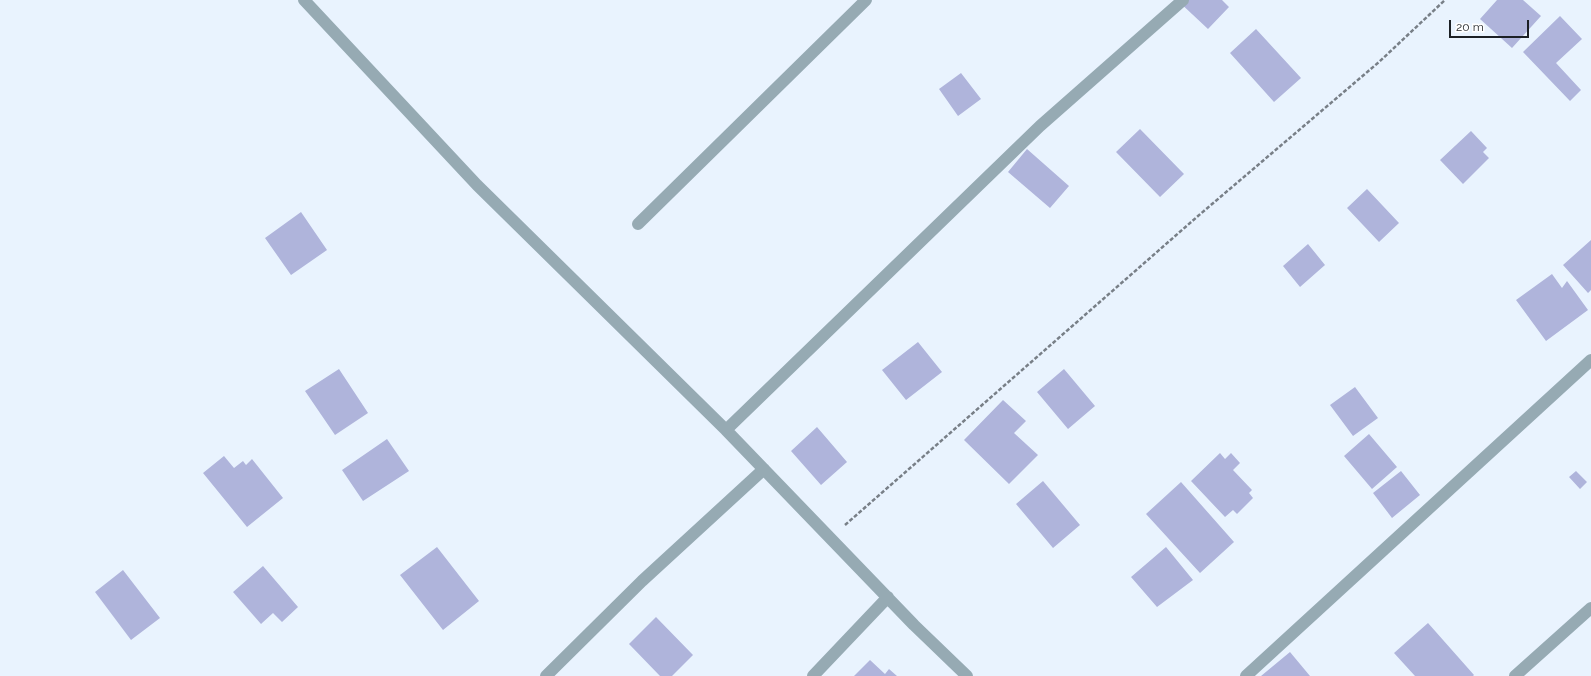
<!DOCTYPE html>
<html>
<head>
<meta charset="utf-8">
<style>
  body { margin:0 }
  #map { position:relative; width:1591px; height:676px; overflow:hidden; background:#e9f3fe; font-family:Raleway,sans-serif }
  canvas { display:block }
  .scale { position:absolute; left:1449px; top:20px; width:80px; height:18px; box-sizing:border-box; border:2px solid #1c2025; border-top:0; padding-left:5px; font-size:12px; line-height:14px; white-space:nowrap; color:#1c2025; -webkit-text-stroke:3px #fff; paint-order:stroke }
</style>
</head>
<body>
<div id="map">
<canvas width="1591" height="676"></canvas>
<div class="scale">20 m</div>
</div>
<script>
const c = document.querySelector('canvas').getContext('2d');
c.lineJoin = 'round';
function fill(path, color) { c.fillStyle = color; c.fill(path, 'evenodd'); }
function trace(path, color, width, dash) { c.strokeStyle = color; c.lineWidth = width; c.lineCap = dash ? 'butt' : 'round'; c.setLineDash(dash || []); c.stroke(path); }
fill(new Path2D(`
  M1177,0H1222L1229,7L1208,29Z
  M1497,0H1523L1541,16L1512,48L1480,19Z
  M1560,16L1582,39L1556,63L1581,90L1570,101L1523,52Z
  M1256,29L1301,78L1274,102L1230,53Z
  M961,73L981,99L958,116L939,89Z
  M1140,129L1184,174L1160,197L1116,152Z
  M1471,131L1487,148L1483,152L1489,158L1463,184L1440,160Z
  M1027,149L1069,186L1050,208L1008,172Z
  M1367,189L1399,223L1379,242L1347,208Z
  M301,212L327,250L291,275L265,238Z
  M1591,240V290L1588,293L1563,265Z
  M1308,244L1325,265L1300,287L1283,266Z
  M1552,274L1562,288L1567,281L1588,310L1546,341L1516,300Z
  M918,342L942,372L906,400L882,370Z
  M339,369L368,413L335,435L305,391Z
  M1064,369L1095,406L1068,429L1037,392Z
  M1355,387L1378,418L1353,436L1330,405Z
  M1003,400L1026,421L1014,433L1038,455L1009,484L964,440Z
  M817,427L847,462L821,485L791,451Z
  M1369,434L1397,467L1372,489L1344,456Z
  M387,439L409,471L363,501L342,470Z
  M1220,453L1225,459L1231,453L1240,463L1233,470L1252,490L1249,493L1253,498L1237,514L1233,510L1225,517L1191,481Z
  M224,456L234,468L243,461L246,465L252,459L283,498L247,527L203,473Z
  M1401,471L1420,495L1392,518L1373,493Z
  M1576,471L1587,482L1580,489L1569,477Z
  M1043,481L1080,525L1053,548L1016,504Z
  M1181,482L1234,542L1200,573L1146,514Z
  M437,547L479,601L443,630L400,575Z
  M1166,547L1193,580L1157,607L1131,577Z
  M263,566L298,607L282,622L273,613L261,624L233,592Z
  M123,570L160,618L131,640L95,592Z
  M656,617L693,655L672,676H660L629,644Z
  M1428,623L1474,675L1473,676H1415L1394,653Z
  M1290,652L1310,676H1261Z
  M870,660L885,674L889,669L897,676H854Z`), '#afb4db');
trace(new Path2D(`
  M845,525L1198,216L1379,62L1445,0`), '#787f87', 2.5, [4, 2]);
trace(new Path2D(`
  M304,0L477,185L726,430L914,625L967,676
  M638,224L866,0
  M726,430L1040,126L1183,0
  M546,676L642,581L764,469
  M813,676L888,597
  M1246,676L1591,360
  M1515,676L1591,608`), '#96aab3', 12);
</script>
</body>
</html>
